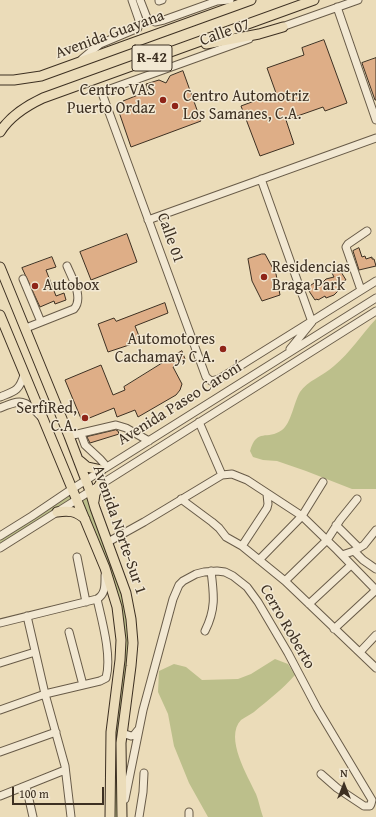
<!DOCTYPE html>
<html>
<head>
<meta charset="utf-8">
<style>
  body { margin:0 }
  #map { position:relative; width:376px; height:817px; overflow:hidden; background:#ebdcb9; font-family:"Gentium Book Plus",serif }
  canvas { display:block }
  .north { position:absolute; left:324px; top:765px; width:40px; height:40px; -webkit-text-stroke:3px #f2e8d2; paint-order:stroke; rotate:0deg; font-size:11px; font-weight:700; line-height:16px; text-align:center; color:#3d3022 }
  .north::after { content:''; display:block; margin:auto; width:14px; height:18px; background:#3d3022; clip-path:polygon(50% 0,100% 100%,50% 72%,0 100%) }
  .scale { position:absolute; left:12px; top:787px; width:92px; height:18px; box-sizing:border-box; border:2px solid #3d3022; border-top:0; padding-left:5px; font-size:12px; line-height:14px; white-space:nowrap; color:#3d3022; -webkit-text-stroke:3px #f2e8d2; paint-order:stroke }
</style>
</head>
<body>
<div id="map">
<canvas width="376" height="817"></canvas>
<div class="north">N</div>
<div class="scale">100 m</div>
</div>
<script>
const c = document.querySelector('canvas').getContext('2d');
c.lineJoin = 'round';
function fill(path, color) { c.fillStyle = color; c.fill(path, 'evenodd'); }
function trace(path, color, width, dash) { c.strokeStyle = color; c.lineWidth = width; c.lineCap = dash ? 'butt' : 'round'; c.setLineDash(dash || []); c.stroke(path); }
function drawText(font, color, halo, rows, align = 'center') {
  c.font = font + ' "Gentium Book Plus",serif'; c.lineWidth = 3; c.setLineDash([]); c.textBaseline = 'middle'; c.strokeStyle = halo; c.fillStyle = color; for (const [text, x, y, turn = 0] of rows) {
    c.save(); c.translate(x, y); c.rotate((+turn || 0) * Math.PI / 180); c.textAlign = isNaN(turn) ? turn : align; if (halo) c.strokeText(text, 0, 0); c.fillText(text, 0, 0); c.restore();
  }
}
fill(new Path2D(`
  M376,319V489H352L306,471L277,461L263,460L253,457L250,451C257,427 267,441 282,430C291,424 294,402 300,392C307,381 323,376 334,366C350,353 362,334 376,319Z
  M72,489L77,499L90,491L131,619L122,733V817H110V792L120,660L117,607L77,500L0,548V536Z
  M275,659L288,664L295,675C283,689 268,700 254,712C250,715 245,717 241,720C224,738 248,776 256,794C259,801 260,809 263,817H208L189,783L174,746L168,714L158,692L159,671L174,664L186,667L202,680L238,679L251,674Z`), '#bcbf8b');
const building = new Path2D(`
  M324,40L347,103L325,111L323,107L286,120L294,144L260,156L241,106L276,93L267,68L304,55L302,48Z
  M376,58V100H375L362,63Z
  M183,71L201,121L131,147L119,112L127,109L123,101L148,91L146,84L159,80L166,83L170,76Z
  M127,234L137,262L91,280L80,252Z
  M359,248L362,257L365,256L366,259L372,257V259H374L376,266L359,270L353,251Z
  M262,254H265L276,274L280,295L262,301L252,281L248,259Z
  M52,257L56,267L46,270L56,296L64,293L66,300L55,304L54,301L40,307L22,268Z
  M338,267L346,280L344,281L345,283L339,287L340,289L334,295L326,298L325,296L318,300L317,299L315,300L307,288L314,283L317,288L326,279L334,277L331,271Z
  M165,303L168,313L135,326L141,341L108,352L98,324L114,318L116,321Z
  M182,351L185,359L173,367L182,384L180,390L176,395L138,417L135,410L117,417L114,408L82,421L65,380L101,365L113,395L125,390L124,387Z
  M116,430L118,431L119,434L90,443L87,437Z`);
fill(building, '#deae87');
trace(building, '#3d3022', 1);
const minor = new Path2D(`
  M140,0L147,18L155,22L164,20L217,1L230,0
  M159,0V1L162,0
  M337,7L376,120
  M279,28L358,0
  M249,39L110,89L104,93L103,96L206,377L211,381L219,379L376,281
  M82,59L100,44L138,28L139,20L132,0
  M261,179L312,322L290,349
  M148,220L376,138
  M23,279L41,322
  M361,290L346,247L348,244L367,231
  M26,328L74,309C84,298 72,278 67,266
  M0,397C15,391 19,391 24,375
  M0,408C21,399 25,399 41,417
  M199,422L222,475
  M81,434L85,445L100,459L107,467
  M69,436L116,425L126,428L149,441
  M181,499L212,522L219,528L226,537L242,546L285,581L376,668
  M336,525L359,548
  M0,536L32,516L72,489L376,298
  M108,542L144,522L222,475L232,474L247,480L302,516L337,550L376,590
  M242,546L267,508L268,504L267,494
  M0,548L376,311
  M354,551L363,560L376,569
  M342,555L354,551L364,545L376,530
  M77,557L86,602
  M259,560L302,516L323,482
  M285,581L327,540L340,520L357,499
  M309,604L351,565
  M27,616L45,694L65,766L71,817
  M0,623L97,599C106,594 105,584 105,575
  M334,629L376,590
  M205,631C216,609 214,595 211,571
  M69,632L83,685
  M360,652L376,635
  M0,663L35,652
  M0,710L45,694L100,681L106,678C112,656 102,621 97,599
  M122,733L131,736L134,735L138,730
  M0,752L56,732
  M26,786L33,817
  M0,796L65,770
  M125,799L143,710L173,599L179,585L183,581L196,574L204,572L217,571L225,572L233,576L247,587L258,602L288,653L317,708L372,800L371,804L370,806H364L337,788L321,774
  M139,817L143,792L144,773
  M189,817V812`);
const major = new Path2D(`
  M206,44L259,34L283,27
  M0,80H14L41,76L251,0
  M0,132C10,116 26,106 43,98L314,0
  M0,267L69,436L90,491L95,508L126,593L131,619L133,643L131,666L121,743L122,817
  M0,315L105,568L117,607L121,640L120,660L111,732L110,817
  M80,461L87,467L101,470
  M94,501L95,494L100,484
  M57,512C69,510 76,511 85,519`);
trace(minor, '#685b48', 9);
trace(major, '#3d3022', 11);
trace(minor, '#f2e8d2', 7);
trace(major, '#ebdcb9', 9);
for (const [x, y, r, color] of [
  [163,100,4,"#8f2418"],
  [175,106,4,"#8f2418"],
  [264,277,4,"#8f2418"],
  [35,286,4,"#8f2418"],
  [223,349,4,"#8f2418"],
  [85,418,4,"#8f2418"]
]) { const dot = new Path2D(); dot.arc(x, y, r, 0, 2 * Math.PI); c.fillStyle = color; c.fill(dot); trace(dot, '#f2e8d2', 1.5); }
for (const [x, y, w] of [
  [152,58,40]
]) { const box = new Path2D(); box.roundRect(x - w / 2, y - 13, w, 26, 3); c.fillStyle = '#f2e8d2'; c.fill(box); trace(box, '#3d3022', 1); }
drawText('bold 15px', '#3d3022', null, [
  ["R-42",152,58]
]);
drawText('16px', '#3d3022', '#f2e8d2', [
  ["Calle 07",225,33,-20],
  ["Avenida Guayana",110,35,-20],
  ["Calle 01",170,238,70],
  ["Avenida Paseo Caroní",180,404,-32],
  ["Avenida Norte-Sur 1",119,530,71],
  ["Cerro Roberto",287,627,60]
]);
drawText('16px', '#3d3022', '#f2e8d2', [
  ["Centro VAS",155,91],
  ["Puerto Ordaz",155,109],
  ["Centro Automotriz",183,97,"left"],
  ["Los Samanes, C.A.",183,115,"left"],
  ["Residencias",272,268,"left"],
  ["Braga Park",272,286,"left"],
  ["Autobox",43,286,"left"],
  ["Automotores",215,340],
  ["Cachamay, C.A.",215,358],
  ["SerfiRed,",77,409],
  ["C.A.",77,427]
], 'right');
</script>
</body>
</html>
